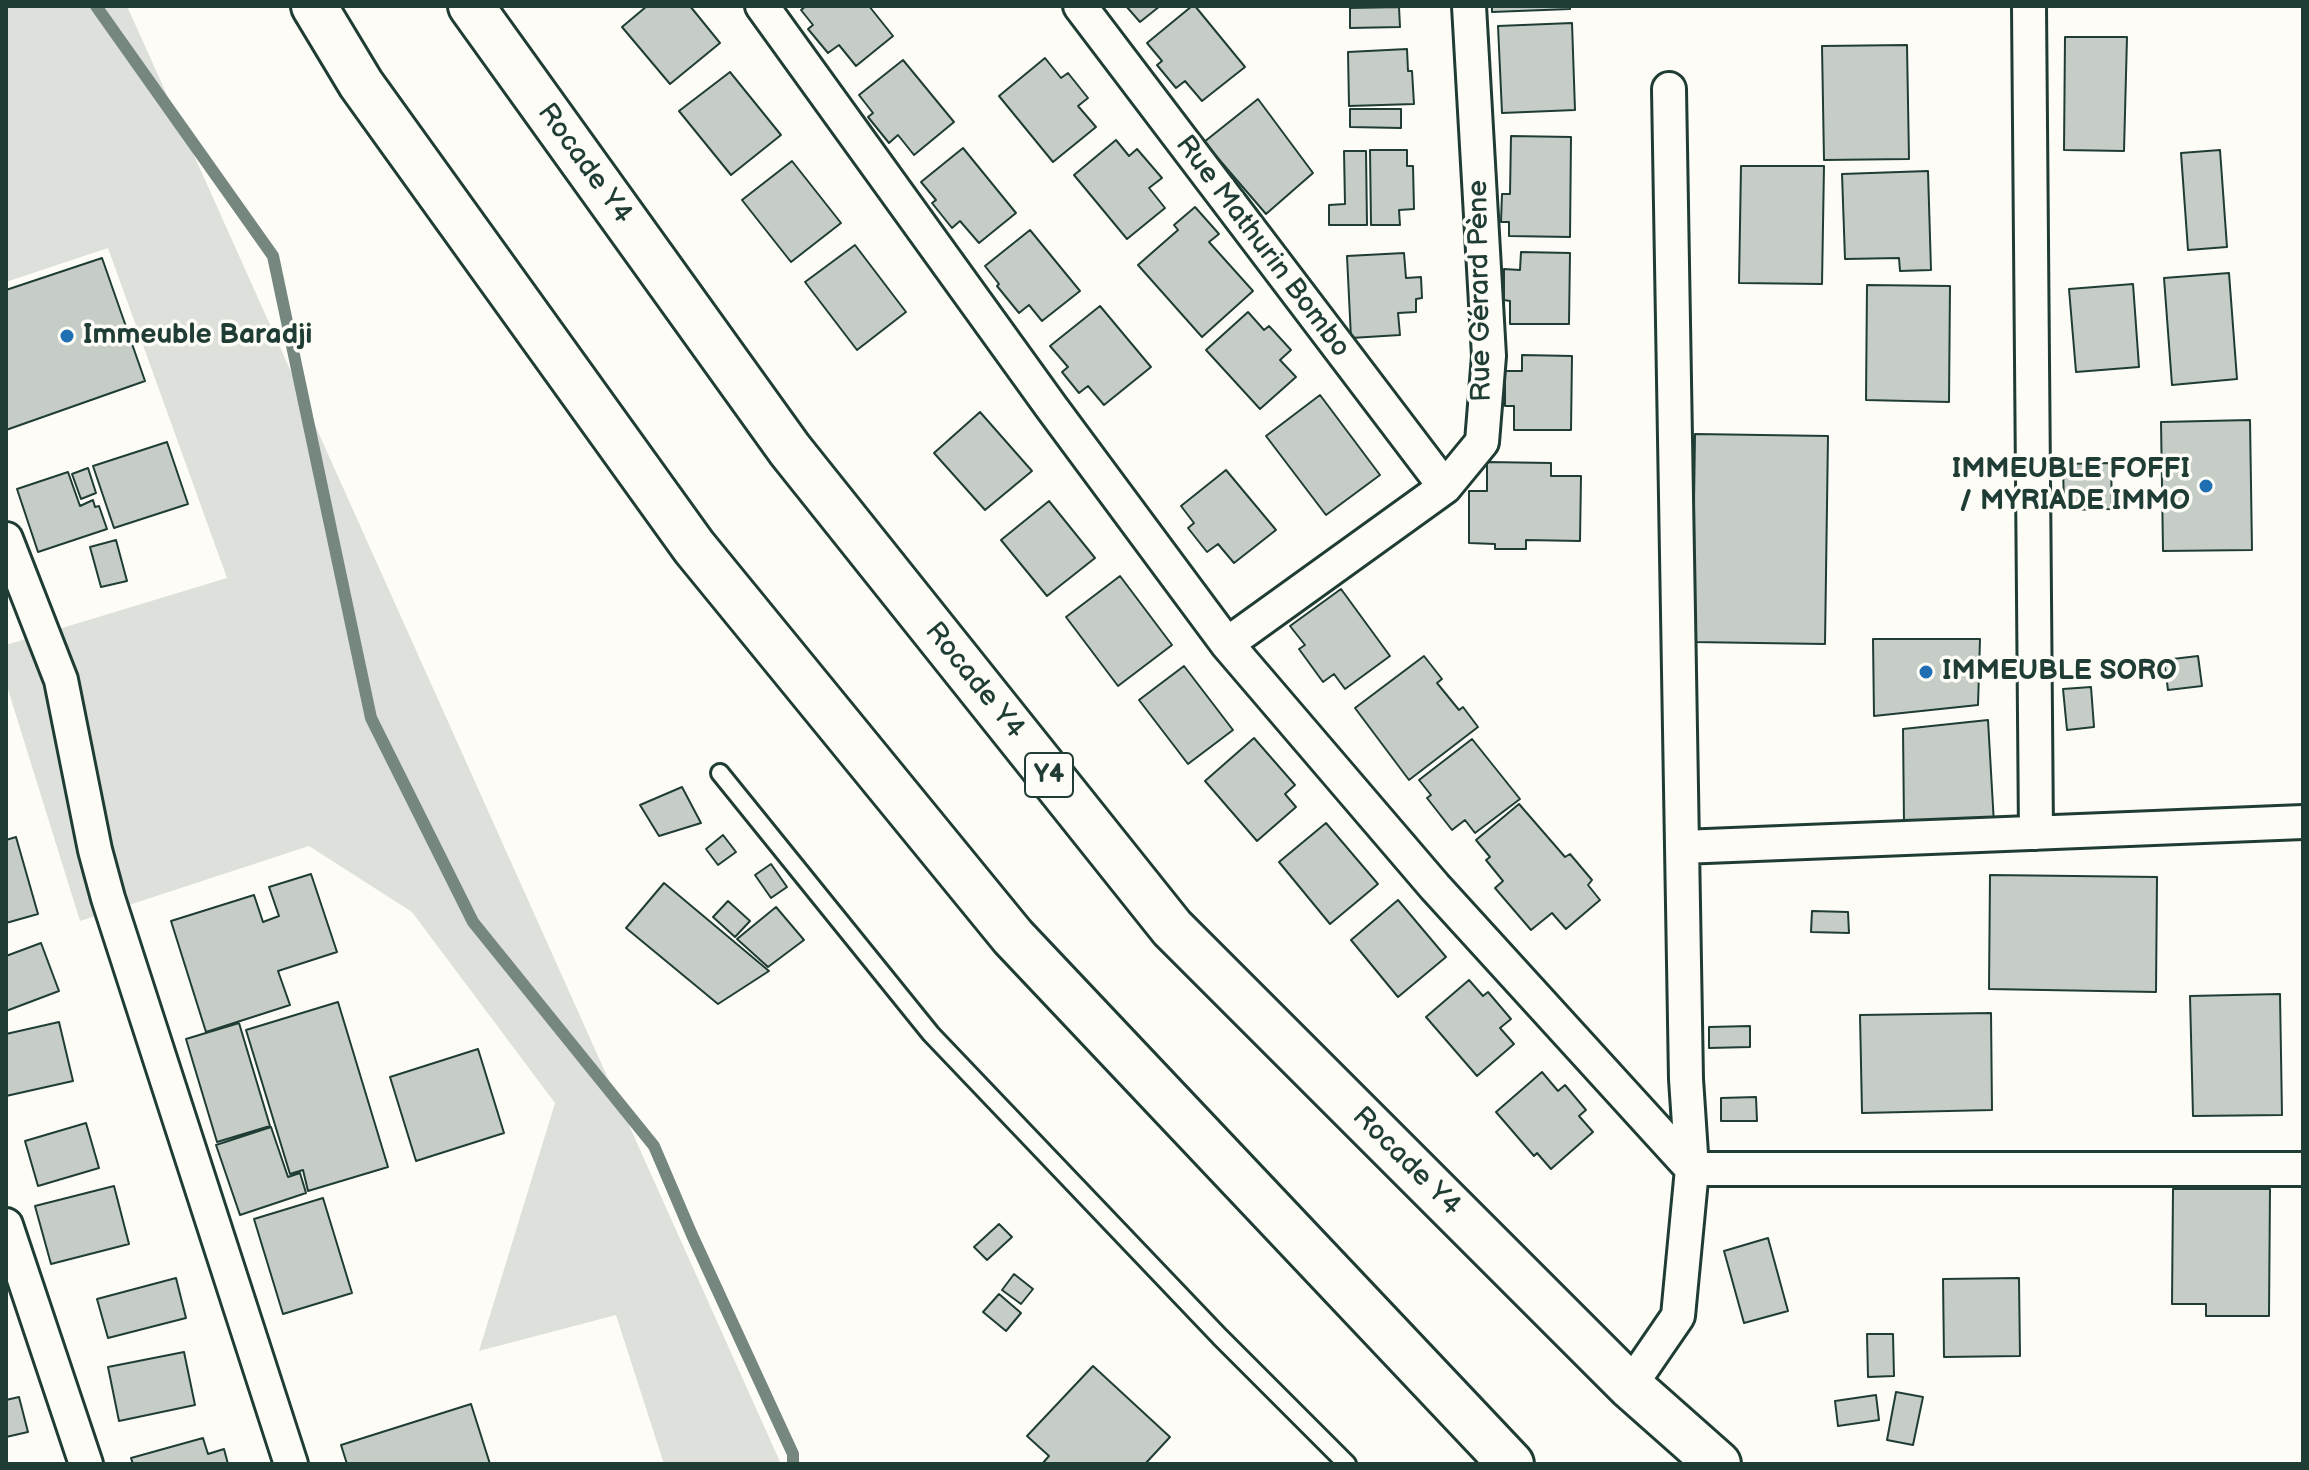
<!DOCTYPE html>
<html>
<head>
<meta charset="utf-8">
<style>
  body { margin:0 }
  #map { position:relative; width:2309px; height:1470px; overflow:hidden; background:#fdfcf7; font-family:"Balsamiq Sans",sans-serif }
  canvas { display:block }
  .frame { position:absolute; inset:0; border:8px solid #1f3d34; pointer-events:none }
</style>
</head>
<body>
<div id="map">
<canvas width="2309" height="1470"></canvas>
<div class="frame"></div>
</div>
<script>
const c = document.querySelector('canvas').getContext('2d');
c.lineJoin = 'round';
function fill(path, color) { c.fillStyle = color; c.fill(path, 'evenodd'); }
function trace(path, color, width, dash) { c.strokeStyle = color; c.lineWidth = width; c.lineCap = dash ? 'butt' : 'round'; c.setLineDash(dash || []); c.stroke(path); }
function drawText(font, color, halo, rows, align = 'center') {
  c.font = font + ' "Balsamiq Sans",sans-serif'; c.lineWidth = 7; c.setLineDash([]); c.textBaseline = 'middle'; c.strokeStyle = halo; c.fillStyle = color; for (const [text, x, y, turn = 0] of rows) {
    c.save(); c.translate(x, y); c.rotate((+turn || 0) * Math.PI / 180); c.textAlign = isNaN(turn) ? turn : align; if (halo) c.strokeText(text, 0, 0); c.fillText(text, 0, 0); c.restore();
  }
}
fill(new Path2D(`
  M6,6H127L781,1464H664L616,1315L479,1351L555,1103L412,912L309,846L80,921L6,683V645L227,578L108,248L6,282Z`), '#dde0db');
trace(new Path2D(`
  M96,6L273,256L371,718L473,922L654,1146L692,1235L793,1454V1464`), '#75877f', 12);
const building = new Path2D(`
  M647,6H690L720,43L670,84L622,27Z
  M806,6H869L893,36L856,66L839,45L828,53L808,29L813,25L801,10Z
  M1126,6H1160L1140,22Z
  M1192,6H1195L1245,67L1202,101L1185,81L1176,88L1157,65L1162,61L1147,43Z
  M1492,6H1570V9L1492,12Z
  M1399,7L1400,27L1350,28V8Z
  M1572,23L1575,110L1502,113L1498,26Z
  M2065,37H2127L2124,151L2064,150Z
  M1907,45L1909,159L1824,160L1822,46Z
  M1407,49L1408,71H1412L1414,104L1349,106L1348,52Z
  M1045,58L1061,78L1068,73L1088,98L1078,106L1096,127L1053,162L999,96Z
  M903,60L954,122L914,155L898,135L889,143L868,117L873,113L859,95Z
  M730,72L781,135L731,175L679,111Z
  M1258,99L1313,173L1266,214L1204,142Z
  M1350,109H1401V128L1350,127Z
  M1511,136L1571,137L1570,237L1509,236V222H1501L1502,194H1510Z
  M1116,140L1129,156L1137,149L1162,178L1149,188L1165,208L1127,239L1074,175Z
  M963,148L1016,213L979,243L960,221L952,228L932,203L936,200L921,182Z
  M1370,150H1407V166H1413L1414,209L1399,210L1400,225H1371Z
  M2220,150L2227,247L2188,250L2181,153Z
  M1344,151H1366L1367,225H1329V205L1345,204Z
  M792,161L841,223L791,262L742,200Z
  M1741,166H1824L1822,284L1739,283Z
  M1928,171L1931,270L1900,271L1899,258L1845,259L1842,174Z
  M1195,207L1219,234L1209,242L1253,291L1202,337L1138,265L1178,230L1174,225Z
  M1030,230L1080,291L1042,321L1029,305L1019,313L997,286L999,284L985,266Z
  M855,245L906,312L857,350L805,282Z
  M1521,252L1570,253L1569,324H1510V301L1504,300V269L1520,270Z
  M1404,253L1406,278L1421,277L1422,298L1416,299V312L1398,313L1400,335L1351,338L1347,256Z
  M102,258L145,381L6,430V290Z
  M2229,273L2237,379L2172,385L2164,278Z
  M2133,284L2139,367L2076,372L2069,289Z
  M1867,285L1950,286L1949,402L1866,400Z
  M1100,306L1151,367L1104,405L1088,386L1079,393L1062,372L1068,367L1050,346Z
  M1248,312L1264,330L1269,326L1291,350L1280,360L1296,377L1260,409L1206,350Z
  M1522,355L1572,356L1571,430H1514V406H1505V371H1522Z
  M1320,395L1380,475L1326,515L1266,436Z
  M980,412L1032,471L985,510L934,453Z
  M2250,420L2252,550L2163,551L2161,422Z
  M1695,434L1828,436L1825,644L1692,642Z
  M167,442L188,504L114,528L93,466Z
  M1487,462L1551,463V476H1581L1580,541L1526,540V549H1495V544L1469,543V491H1487Z
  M2111,463L2112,509L2064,510L2063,464Z
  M88,468L96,493L81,499L72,474Z
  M1226,470L1276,530L1234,563L1218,544L1207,552L1188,528L1194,523L1181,506Z
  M68,472L80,506L93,500L95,507L99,506L107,529L38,552L17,489Z
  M1049,501L1095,558L1047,596L1001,540Z
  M116,540L127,581L101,587L90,547Z
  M1120,576L1172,645L1118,686L1066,617Z
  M1341,589L1390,656L1345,689L1334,674L1323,682L1299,649L1305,645L1290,626Z
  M1873,639H1980L1978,705L1874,716Z
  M1424,656L1442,679L1437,683L1459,710L1463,707L1478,727L1409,780L1355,708Z
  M2198,656L2202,686L2168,690L2164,660Z
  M1184,666L1233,730L1188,764L1139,700Z
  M2091,687L2094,727L2067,730L2063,689Z
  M1988,720L1994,824L1904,825L1903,729Z
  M1254,738L1295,785L1285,794L1296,807L1257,841L1205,781Z
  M1472,739L1520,799L1475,833L1465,820L1452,830L1427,798L1431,795L1419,780Z
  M682,787L701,823L659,836L640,805Z
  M1519,804L1565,857L1570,854L1592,880L1588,885L1600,900L1566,929L1552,913L1531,930L1495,888L1503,881L1486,860L1490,857L1476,840Z
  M1326,823L1378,884L1330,924L1279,862Z
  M723,835L736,852L718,865L706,849Z
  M16,837L38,914L6,923V840Z
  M771,864L787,887L771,898L755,875Z
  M311,874L337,952L278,971L290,1005L206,1032L171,921L254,895L263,922L279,916L269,887Z
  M1990,875L2157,877L2156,992L1989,989Z
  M664,883L769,971L718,1004L626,928Z
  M1398,900L1446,957L1398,997L1351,940Z
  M728,901L750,921L735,937L713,917Z
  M776,907L804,940L768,967L737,939Z
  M1812,911L1848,912L1849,933L1811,932Z
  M41,943L59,991L6,1011V956Z
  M1469,980L1483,996L1488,992L1511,1019L1500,1028L1514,1044L1477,1076L1426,1017Z
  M2280,994L2282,1115L2193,1116L2190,996Z
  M338,1002L388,1167L308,1191L303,1170L290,1174L246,1030Z
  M1991,1013L1992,1110L1862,1113L1860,1015Z
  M59,1022L73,1081L6,1096V1034Z
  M239,1023L270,1126L217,1142L186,1039Z
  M1750,1026V1047L1709,1048V1027Z
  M478,1049L504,1133L416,1161L390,1077Z
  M1542,1072L1558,1091L1565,1085L1586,1110L1579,1116L1593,1132L1551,1169L1537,1153L1534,1156L1496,1112Z
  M1756,1097L1757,1121H1721V1098Z
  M86,1123L99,1168L38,1186L25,1141Z
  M271,1127L288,1177L300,1173L306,1193L240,1215L216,1145Z
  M114,1186L129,1244L51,1264L35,1206Z
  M2173,1189H2270L2269,1316H2206V1304H2172Z
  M323,1198L352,1293L283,1314L254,1219Z
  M999,1224L1012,1237L987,1260L974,1247Z
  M1768,1238L1788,1311L1744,1323L1724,1251Z
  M1014,1274L1033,1289L1021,1304L1002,1290Z
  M176,1278L186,1318L108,1338L97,1299Z
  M2019,1278L2020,1356L1944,1357L1943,1279Z
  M999,1294L1021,1313L1006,1331L983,1312Z
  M1867,1334H1893L1894,1376L1868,1377Z
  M184,1352L195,1405L119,1421L108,1367Z
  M1093,1366L1170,1437L1145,1464H1042L1049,1456L1027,1436Z
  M1896,1392L1923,1397L1913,1445L1887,1440Z
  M1876,1395L1879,1420L1838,1426L1835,1401Z
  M19,1397L28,1432L6,1437V1400Z
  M471,1404L490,1464H347L341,1445Z
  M203,1438L208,1454L224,1449L228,1464H133L131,1458Z`);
fill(building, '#c6cdc7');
trace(building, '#1f3d34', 2);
const lane = new Path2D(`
  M720,773L931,1034L1220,1337L1347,1464`);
const street = new Path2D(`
  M762,6L1052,408L1227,644L1435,887L1692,1169H2303
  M1080,6L1445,487
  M2029,6L2036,833
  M6,539L61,680L95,850L108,898L291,1464
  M1227,644L1445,487L1482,442L1489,356L1469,6
  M1682,847L2303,822
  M6,1225L86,1464
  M1630,1386L1678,1316L1692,1169L1686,1079L1669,89`);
const highway = new Path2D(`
  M314,6L361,84L694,547L1013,937L1511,1464
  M471,6L790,450L1172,928L1630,1386L1718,1464`);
trace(lane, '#1f3d34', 22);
trace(street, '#1f3d34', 38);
trace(highway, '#1f3d34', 50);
trace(lane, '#fdfcf7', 16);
trace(street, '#fdfcf7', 32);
trace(highway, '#fdfcf7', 44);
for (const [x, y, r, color] of [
  [67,336,8,"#1f6fb2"],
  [2206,486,8,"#1f6fb2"],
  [1926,672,8,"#1f6fb2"]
]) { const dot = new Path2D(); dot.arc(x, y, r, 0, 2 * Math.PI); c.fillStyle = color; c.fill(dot); trace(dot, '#fdfcf7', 3); }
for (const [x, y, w] of [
  [1049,775,48]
]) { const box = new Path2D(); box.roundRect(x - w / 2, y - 22, w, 44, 6); c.fillStyle = '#fdfcf7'; c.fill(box); trace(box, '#1f3d34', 2); }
drawText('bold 26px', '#1f3d34', null, [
  ["Y4",1049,775]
]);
drawText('28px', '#1f3d34', '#fdfcf7', [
  ["Rocade Y4",584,164,54],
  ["Rue Mathurin Bombo",1262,247,53],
  ["Rue Gérard Pène",1481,291,-91],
  ["Rocade Y4",974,681,51],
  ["Rocade Y4",1406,1162,45]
]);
drawText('bold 28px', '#1f3d34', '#fdfcf7', [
  ["Immeuble Baradji",83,336],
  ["IMMEUBLE FOFFI",2190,470,"right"],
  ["/ MYRIADE IMMO",2190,502,"right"],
  ["IMMEUBLE SORO",1942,672]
], 'left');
</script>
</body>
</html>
